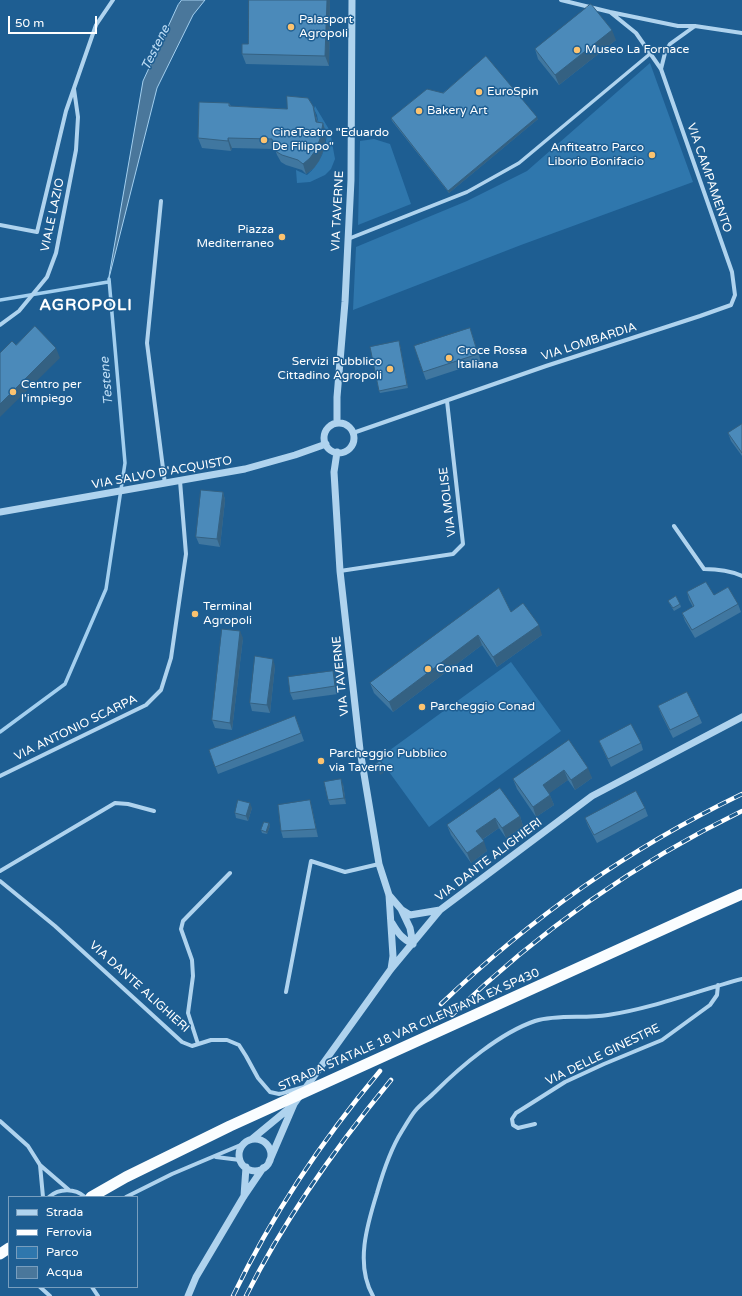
<!DOCTYPE html>
<html>
<head>
<meta charset="utf-8">
<style>
  body { margin:0 }
  #map { position:relative; width:742px; height:1296px; overflow:hidden; background:#1e5e92; font-family:"Varela Round",sans-serif }
  canvas { display:block }
  .legend { position:absolute; left:8px; top:1196px; width:130px; height:92px; box-sizing:border-box; background:#1e5e92; border:1px solid #789ebe; margin:0; padding:5px 7px; list-style:none; font-size:12px; color:#fff }
  .legend li { display:flex; align-items:center; gap:8px; height:20px }
  .legend b { width:20px; border:1px solid #789ebe }
  .scale { position:absolute; left:8px; top:16px; width:89px; height:18px; box-sizing:border-box; border:2px solid #fff; border-top:0; padding-left:5px; font-size:12px; line-height:14px; white-space:nowrap; color:#fff; -webkit-text-stroke:3px #1e5e92; paint-order:stroke }
</style>
</head>
<body>
<div id="map">
<canvas width="742" height="1296"></canvas>
<ul class="legend">
<li><b style="height:5px;background:#afd3ee"></b>Strada</li>
<li><b style="height:5px;background:#fff"></b>Ferrovia</li>
<li><b style="height:11px;background:#2f77ad"></b>Parco</li>
<li><b style="height:11px;background:#4a779b"></b>Acqua</li>
</ul>
<div class="scale">50 m</div>
</div>
<script>
const c = document.querySelector('canvas').getContext('2d');
c.lineJoin = 'round';
function fill(path, color) { c.fillStyle = color; c.fill(path, 'evenodd'); }
function trace(path, color, width, dash) { c.strokeStyle = color; c.lineWidth = width; c.lineCap = dash ? 'butt' : 'round'; c.setLineDash(dash || []); c.stroke(path); }
function drawText(font, color, halo, rows, align = 'center') {
  c.font = font + ' "Varela Round",sans-serif'; c.lineWidth = 3; c.setLineDash([]); c.textBaseline = 'middle'; c.strokeStyle = halo; c.fillStyle = color; for (const [text, x, y, turn = 0] of rows) {
    c.save(); c.translate(x, y); c.rotate((+turn || 0) * Math.PI / 180); c.textAlign = isNaN(turn) ? turn : align; if (halo) c.strokeText(text, 0, 0); c.fillText(text, 0, 0); c.restore();
  }
}
fill(new Path2D(`
  M650,63L693,182L521,245L353,310L356,247L467,201L527,171Z
  M315,106L330,131L335,159L331,169L325,175L310,182L297,183L296,170L307,175C321,163 326,149 327,132L320,131L317,115L314,109Z
  M374,139L390,144L411,204L358,225L360,141Z
  M511,662L561,731L429,827L379,758Z`), '#2f77ad');
const water = new Path2D(`
  M182,0H205L193,15L157,88L108,282L143,81L178,5Z`);
fill(water, '#4a779b');
trace(water, '#a3cfef', 1);
trace(new Path2D(`
  M0,300L108,282
  M0,732L65,684L106,589L125,463L109,279`), '#a3cfef', 3.5);
trace(new Path2D(`
  M348,239L467,192L519,163L651,53`), '#afd3ee', 3.5);
trace(new Path2D(`
  M561,0L610,12L678,26H695L742,33
  M661,69L665,53L670,44L695,26
  M161,201L147,343L165,484
  M0,225L37,232L66,111L96,25L113,0
  M0,325L19,311L47,277L56,253L76,150L78,117L74,89
  M353,433L546,366L700,316L731,305L735,295L732,272L661,69L636,33L610,12
  M674,526L704,569C718,569 729,570 742,576
  M340,571L453,554L463,544L447,401
  M0,776L146,705L161,690L171,658L186,554L180,481
  M0,871L115,803L128,804L154,811
  M0,881L55,926L182,1042L192,1046L211,1040H227L239,1045L246,1056L258,1078L270,1092L279,1094L304,1087
  M286,992L311,861L345,872L379,864
  M198,1044L188,1013L193,976L192,960L181,929L183,921L230,873
  M0,1121L28,1146L40,1165L69,1190
  M535,1124L518,1128L513,1125L512,1119L516,1113L565,1082L604,1064L662,1040L710,1005L717,995L718,985
  M216,1157L240,1160
  M40,1165L43,1197
  M49,1197C59,1188 75,1188 85,1197
  M126,1197L172,1174L243,1144
  M40,1287L50,1296
  M92,1287L98,1296
  M373,1296C355,1265 367,1225 377,1193C383,1172 390,1150 402,1131C406,1125 410,1117 415,1111C421,1104 428,1099 435,1092C461,1066 500,1033 535,1021C559,1014 584,1019 608,1015C653,1008 697,991 742,979`), '#afd3ee', 4);
trace(new Path2D(`
  M337,423V397L345,302L351,180L352,0
  M324 438a15 15 0 1 1 30 0a15 15 0 1 1-30 0Z
  M337,452L334,472L340,571L360,750L379,864L389,895L393,956L391,969
  M0,512L245,469L295,455L326,444
  M389,895L401,909L410,928L413,944
  M402,910L410,915L440,910
  M392,923C398,933 402,939 413,944
  M252,1139L292,1106
  M239 1155a16 16 0 1 1 32 0a16 16 0 1 1-32 0Z
  M269,1162L294,1104L391,969L440,910L592,796L742,717
  M244,1196L246,1167
  M188,1296L196,1277L244,1196L263,1168`), '#afd3ee', 7);
trace(new Path2D(`
  M91,1197L126,1177L230,1126L697,914L742,894
  M0,1254L9,1248`), '#fafdff', 11);
const rail = new Path2D(`
  M441,1004C532,917 628,849 742,794
  M452,1015C538,932 635,863 742,811
  M233,1296C272,1215 322,1140 380,1071
  M246,1296C285,1218 336,1147 391,1080`);
trace(rail, '#fff', 4.5);
trace(rail, '#1e5e92', 3, [9]);
fill(new Path2D(`
  M249,0H330L329,66L246,64L242,54L248,44Z
  M616,40L559,85L538,59L535,49Z
  M229,103L231,106L287,109L313,106L316,116L318,122L323,123L326,133L324,149L319,161L314,168L306,174L302,170L286,165L281,162L277,155L275,149L232,148L231,151L202,148L198,138Z
  M391,118L538,119L449,193L392,121Z
  M470,328L481,362L426,380L423,372Z
  M399,341L408,388L380,393L379,391Z
  M742,424V456L731,441L728,433Z
  M223,492L225,500L220,547L199,544L196,537Z
  M687,592L714,595L738,604L741,612L695,638L685,621L682,613L693,607L689,600Z
  M668,601L680,604L681,607L674,611Z
  M511,612L542,635L497,667L482,645L393,712L374,693L370,683Z
  M243,638L232,730L215,728L212,720Z
  M275,666L270,713L252,711L250,703Z
  M336,678L338,694L293,700L290,693Z
  M658,706L699,716L702,723L673,738L661,714Z
  M295,716L304,741L218,774L209,750Z
  M569,740L592,778L575,790L568,780L549,793L554,805L536,817L517,789L513,779Z
  M599,741L641,743L643,750L611,767L602,748Z
  M343,784L346,804L330,805L328,800Z
  M252,808L248,821L236,818L235,813Z
  M312,808L318,837L283,838L281,831Z
  M645,808L648,816L597,843L588,826L585,818Z
  M520,816L523,826L506,838L499,828L482,840L487,851L471,863L451,835L447,825Z
  M269,823L270,826L267,834L262,833L261,830Z`), '#4077a0');
fill(new Path2D(`
  M327,0H330L329,66L325,56Z
  M612,30L616,40L559,85L555,75Z
  M313,106L316,116L319,132L316,122Z
  M537,117L538,119L449,193L448,191Z
  M323,123L326,133L324,149L319,161L314,168L306,174L303,164Z
  M228,138L232,148L231,151L228,141Z
  M399,341L400,344L408,388L407,385Z
  M56,348L60,358L0,417V404Z
  M223,492L225,500L220,547L217,539Z
  M539,625L542,635L497,667L493,657Z
  M240,631L243,638L232,730L230,723Z
  M478,635L482,645L393,712L389,702Z
  M273,659L275,666L270,713L267,705Z
  M333,671L336,678L338,694L335,686Z
  M385,768L386,771L380,775L379,772Z
  M588,768L592,778L575,790L571,780Z
  M564,770L568,780L547,795L543,785Z
  M341,779L343,784L346,804L344,798Z
  M550,795L554,805L536,817L533,807Z
  M310,800L312,808L318,837L316,829Z
  M250,803L252,808L248,821L246,816Z
  M520,816L523,826L506,838L502,828Z
  M495,818L499,828L480,841L476,831Z
  M269,823L270,826L267,834L266,832Z
  M484,841L487,851L471,863L467,853Z`), '#346182');
const building = new Path2D(`
  M249,0H327L325,56L242,54V44H248Z
  M591,4L612,30L555,75L535,49Z
  M486,56L537,117L448,191L391,118L427,89L443,93Z
  M287,96L308,98L313,106L316,122L323,123L320,139L315,151L310,158L303,164L298,160L282,155L277,152L273,145L272,139L228,138V141L198,138L199,102L229,103V106L287,109Z
  M35,326L56,348L0,404V353L12,341L16,345Z
  M470,328L478,354L423,372L414,346Z
  M399,341L407,385L379,391L370,347Z
  M742,424V453L728,433Z
  M201,490L223,492L217,539L196,537Z
  M706,582L714,595L728,587L738,604L692,630L682,613L694,606L687,592Z
  M499,588L511,612L523,603L539,625L493,657L478,635L389,702L370,683Z
  M676,596L680,604L673,608L668,601Z
  M222,629L240,631L230,723L212,720Z
  M255,656L273,659L267,705L250,703Z
  M333,671L335,686L290,693L288,677Z
  M687,692L699,716L670,730L658,706Z
  M295,716L301,733L215,767L209,750Z
  M631,724L641,743L608,759L599,741Z
  M569,740L588,768L571,780L564,770L543,785L550,795L533,807L513,779Z
  M380,761L385,768L379,772L374,765Z
  M341,779L344,798L328,800L324,782Z
  M500,788L520,816L502,828L495,818L476,831L484,841L467,853L447,825Z
  M636,791L645,808L594,835L585,818Z
  M238,800L250,803L246,816L235,813Z
  M310,800L316,829L281,831L278,805Z
  M264,822L269,823L266,832L261,830Z`);
fill(building, '#4b8aba');
trace(building, '#346182', 1);
for (const [x, y, r, color] of [
  [291,27,4,"#fcc36f"],
  [577,50,4,"#fcc36f"],
  [479,92,4,"#fcc36f"],
  [419,111,4,"#fcc36f"],
  [264,140,4,"#fcc36f"],
  [652,155,4,"#fcc36f"],
  [282,237,4,"#fcc36f"],
  [449,358,4,"#fcc36f"],
  [390,369,4,"#fcc36f"],
  [13,392,4,"#fcc36f"],
  [195,614,4,"#fcc36f"],
  [428,669,4,"#fcc36f"],
  [422,707,4,"#fcc36f"],
  [321,761,4,"#fcc36f"]
]) { const dot = new Path2D(); dot.arc(x, y, r, 0, 2 * Math.PI); c.fillStyle = color; c.fill(dot); trace(dot, '#1e5e92', 1.5); }
drawText('12px', '#fff', '#1e5e92', [
  ["Palasport",299,20],
  ["Agropoli",299,34],
  ["Museo La Fornace",585,50],
  ["EuroSpin",487,92],
  ["Bakery Art",427,111],
  ["CineTeatro \"Eduardo",272,133],
  ["De Filippo\"",272,147],
  ["Anfiteatro Parco",644,148,"right"],
  ["Liborio Bonifacio",644,162,"right"],
  ["Piazza",274,230,"right"],
  ["Mediterraneo",274,244,"right"],
  ["Croce Rossa",457,351],
  ["Italiana",457,365],
  ["Servizi Pubblico",382,362,"right"],
  ["Cittadino Agropoli",382,376,"right"],
  ["Centro per",21,385],
  ["l'impiego",21,399],
  ["Terminal",203,607],
  ["Agropoli",203,621],
  ["Conad",436,669],
  ["Parcheggio Conad",430,707],
  ["Parcheggio Pubblico",329,754],
  ["via Taverne",329,768]
], 'left');
drawText('12px', '#fff', '#1e5e92', [
  ["VIA CAMPAMENTO",709,178,71],
  ["VIA TAVERNE",338,211,-87],
  ["VIALE LAZIO",53,215,-78],
  ["VIA LOMBARDIA",589,342,-18],
  ["VIA SALVO D'ACQUISTO",162,473,-10],
  ["VIA MOLISE",448,502,-97],
  ["VIA TAVERNE",341,676,-96],
  ["VIA ANTONIO SCARPA",76,728,-26],
  ["VIA DANTE ALIGHIERI",489,860,-37],
  ["VIA DANTE ALIGHIERI",139,987,42],
  ["STRADA STATALE 18 VAR CILENTANA EX SP430",409,1030,-24],
  ["VIA DELLE GINESTRE",603,1055,-26]
]);
drawText('italic 13px', '#bcdcf5', '#1e5e92', [
  ["Testene",156,48,-64],
  ["Testene",107,381,-95]
]);
c.letterSpacing = '1px';
drawText('bold 16px', '#fff', '#1e5e92', [
  ["AGROPOLI",86,306]
]);
c.letterSpacing = '0px';
</script>
</body>
</html>
